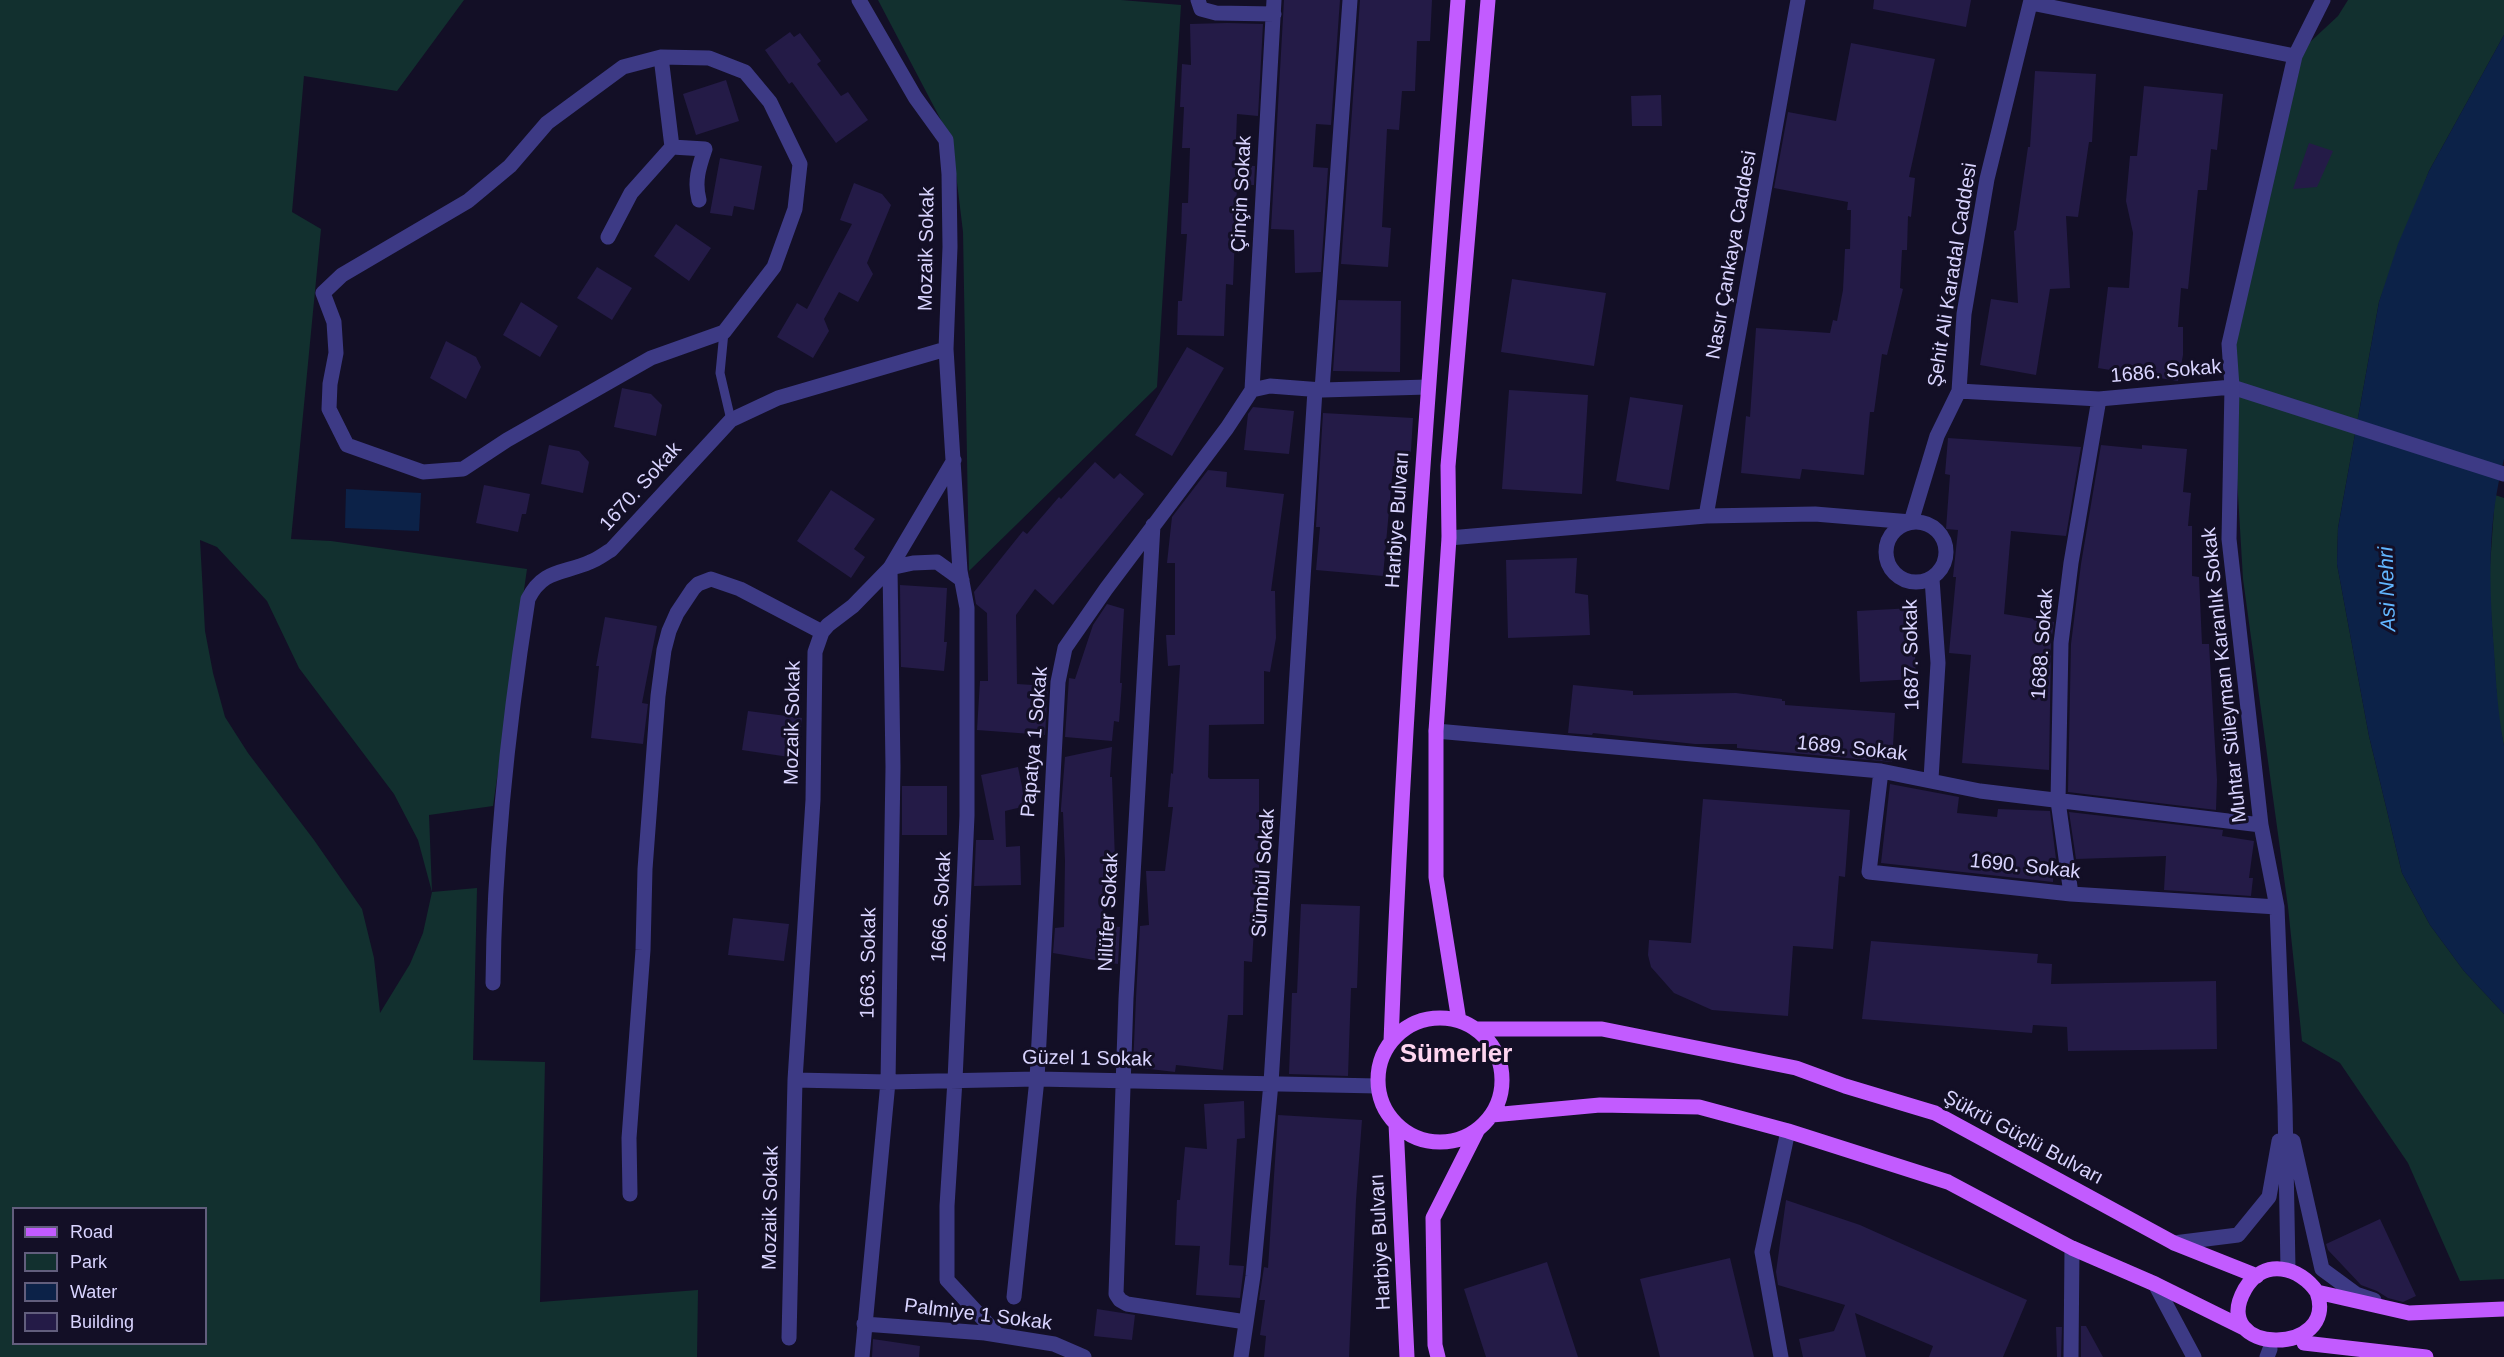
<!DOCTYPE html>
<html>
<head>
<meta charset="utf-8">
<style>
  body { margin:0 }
  #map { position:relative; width:2504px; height:1357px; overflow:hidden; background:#130f26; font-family:Helvetica,sans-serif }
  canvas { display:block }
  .legend { position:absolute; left:12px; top:1207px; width:195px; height:138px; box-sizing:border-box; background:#130f26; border:2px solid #625e7d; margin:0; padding:8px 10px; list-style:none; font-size:18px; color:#d9d4ff }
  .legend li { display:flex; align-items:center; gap:12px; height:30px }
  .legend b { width:30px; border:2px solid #625e7d }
</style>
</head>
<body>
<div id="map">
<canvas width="2504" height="1357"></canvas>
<ul class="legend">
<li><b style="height:8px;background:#c25bff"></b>Road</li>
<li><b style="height:16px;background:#12302f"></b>Park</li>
<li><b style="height:16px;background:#0c2248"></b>Water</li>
<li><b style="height:16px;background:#241b47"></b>Building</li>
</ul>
</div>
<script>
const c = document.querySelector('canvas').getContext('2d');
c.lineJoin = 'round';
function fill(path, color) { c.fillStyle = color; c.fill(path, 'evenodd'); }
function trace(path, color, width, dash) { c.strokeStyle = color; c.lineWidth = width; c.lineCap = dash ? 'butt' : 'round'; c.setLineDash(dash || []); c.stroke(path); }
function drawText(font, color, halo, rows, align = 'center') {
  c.font = font + ' Helvetica,sans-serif'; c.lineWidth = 6; c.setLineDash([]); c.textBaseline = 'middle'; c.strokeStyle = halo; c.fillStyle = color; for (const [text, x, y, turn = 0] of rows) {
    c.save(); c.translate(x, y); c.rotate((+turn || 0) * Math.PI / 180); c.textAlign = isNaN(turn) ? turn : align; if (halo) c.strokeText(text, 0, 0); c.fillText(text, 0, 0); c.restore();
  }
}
fill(new Path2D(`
  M0,0H464L397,91L304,76L292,212L321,229L291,539L331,541L527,569L493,806L429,815L432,892L477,888L473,1060L545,1062L540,1302L698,1290L697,1357H0ZM200,540L217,547L267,601L299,668L394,794L418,840L432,892L423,933L410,964L380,1013L374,958L362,909L314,840L248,753L225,717L213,673L205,631ZM14,1208H206V1344H14Z
  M878,0H1121L1181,5L1157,387L969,571L963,232L952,141Z
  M2348,0H2504V35L2429,171L2379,302L2338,528L2337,564L2369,736L2402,873L2430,925L2464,971L2504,1014V1279L2460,1281L2408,1163L2340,1063L2302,1041L2288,907L2243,579L2229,344L2295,56L2338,16Z
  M2495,495L2504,498V746L2498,718L2489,581Z`), '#12302f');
fill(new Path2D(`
  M2504,35V459C2487,524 2489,584 2494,650C2496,683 2498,715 2504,746V1014L2464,971L2430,925L2402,873L2369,736L2337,564L2338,528L2379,302L2398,244L2429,171Z
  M346,489L421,493L419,531L345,528Z`), '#0c2248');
fill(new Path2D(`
  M1284,0H1340L1331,125L1316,124L1313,167L1328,168L1321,272L1295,273L1294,230L1271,229Z
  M1360,0H1432L1430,41H1417L1415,91H1402L1399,130L1387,129L1382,227L1391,228L1388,267L1341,264Z
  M1874,0H1971L1966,27L1873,9Z
  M1227,23L1263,24L1258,116L1237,114L1235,165L1255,166L1254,185H1237L1233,285L1226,284L1224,336L1177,335L1178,301H1182L1187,234H1181L1182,203H1188L1190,148H1182L1184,107H1180L1182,64L1191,65L1190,24Z
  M790,32L794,37L800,33L821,61L817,64L841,96L848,92L868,120L836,143L792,82L789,84L765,50Z
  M1851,43L1935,59L1909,177L1915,178L1911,217L1908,216L1907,250H1902L1900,288L1903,289L1887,355L1882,354L1874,412H1870L1864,475L1802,469L1800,479L1741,473L1746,416L1750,417L1756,328L1830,333L1833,320L1837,321L1843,290L1845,249H1850L1851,210H1847L1848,202L1774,188L1788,112L1836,121Z
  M2035,71L2096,74L2092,142H2089L2078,217L2066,216L2070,288L2050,289L2036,375L1980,365L1991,299L2018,303L2014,231L2016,230L2028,147H2030Z
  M726,80L739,121L696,135L683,94Z
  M2144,86L2223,94L2217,150L2211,149L2207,190H2198L2188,289L2181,288L2178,327H2183V355L2178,381L2098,368L2108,287L2129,288L2133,233L2126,201L2130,156H2137Z
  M1661,95L1662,126H1632L1631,96Z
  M2309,143L2333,151L2317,187L2293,189Z
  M720,158L762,166L754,210L734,206L732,216L710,213Z
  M854,183L882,194L891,205L867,263L873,274L858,302L839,292L824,319L829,331L813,358L777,337L797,303L807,309L852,224L840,220Z
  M676,224L711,248L689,281L654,256Z
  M597,267L632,288L612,320L577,298Z
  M1512,279L1606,293L1594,366L1501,352Z
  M1338,300L1401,301L1400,372L1333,371Z
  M521,302L558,326L540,357L503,335Z
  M446,341L476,357L481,367L466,399L430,378Z
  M1187,347L1224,368L1172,456L1135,435Z
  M622,388L651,394L662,405L656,436L614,427Z
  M1509,390L1588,395L1582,494L1502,489Z
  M1630,397L1683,405L1669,490L1616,481Z
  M1253,407L1294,411L1289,454L1244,450L1248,414Z
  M1323,413L1413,418L1410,466H1393L1383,576L1316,570L1320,527H1316Z
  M1948,438L2081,447L2066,536L2011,531L2004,614L2054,622L2051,643L2049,770L1962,763L1971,655L1949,653L1956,577H1953L1958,530L1946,529L1950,475L1945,474Z
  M549,445L579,451L589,462L583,493L541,484Z
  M2101,445L2142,449V445L2187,449L2183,492L2191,493L2188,526H2192V576L2199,577L2202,644H2209L2217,780L2216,810L2068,792L2071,644L2081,564Z
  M1095,462L1114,479L1120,473L1144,494L1053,605L1035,589L1016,615L1017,684L1048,686L1045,735L977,730L980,681H988L987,613L976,604L974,592L1023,531L1027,534L1059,497L1061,499Z
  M1208,470L1227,472L1226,487L1284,494L1271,591H1275L1276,638L1270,672L1264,671V724L1209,725L1208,777L1210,779H1259V911H1255L1252,962L1244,961L1243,1015H1228L1223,1070L1176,1065L1175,1072L1133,1067L1136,998L1140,926L1149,925L1146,871H1165L1173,807H1168L1171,773L1173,774L1180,665L1168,666L1166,635H1175V563H1167L1170,535L1172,517Z
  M484,485L530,494L526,514H522L518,532L476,523Z
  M831,490L875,519L854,549L865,557L851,578L797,541Z
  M1577,558L1575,593L1588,595L1590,635L1508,638L1506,560Z
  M900,585L947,588L944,642H947L944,671L901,667Z
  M1107,604L1124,609L1120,683H1122L1119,722L1114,721L1112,741L1065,737L1069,678L1075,679L1093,625Z
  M1913,608L1916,679L1860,682L1857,611Z
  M605,617L657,626L642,703L648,704L643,744L591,738L599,666H596Z
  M1573,685L1633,691V695L1736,693L1782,699V701H1785V705L1895,713L1892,762L1737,748V744H1695L1593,733L1592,735L1568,733Z
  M748,711L802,718L796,758L742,750Z
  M1112,747L1110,777H1112L1115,860H1105L1102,925L1120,927L1118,964L1053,953L1055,928L1064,927L1065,861L1063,812H1061V808L1065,757Z
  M1018,767L1026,806L1005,811L1006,847L1020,846L1021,885L974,886L976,840H994L981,775Z
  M1890,784L1959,797L1957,813L1997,817L1998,809L2050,811L2056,859H2054L2053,882L1881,863Z
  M902,786H947V835H902Z
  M1703,799L1850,810L1845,877L1839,876L1833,949L1793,946L1788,1016L1712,1010L1674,993L1651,967L1648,955L1649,940L1691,943Z
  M2069,812L2223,830L2222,836L2254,841L2249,878H2253L2251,896L2164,890L2166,856L2076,859Z
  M1301,904L1360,906L1357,988H1351L1348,1076L1289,1074L1292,993H1297Z
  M733,918L789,924L784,961L728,955Z
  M1871,941L2038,954L2037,963L2052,964L2051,984L2216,981L2217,1049L2068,1051L2067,1027L2033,1025L2032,1033L1862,1019Z
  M1244,1101L1245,1138L1237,1139L1229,1265L1244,1266L1240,1298L1196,1295L1200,1246L1175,1245L1177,1200H1180L1185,1147L1207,1149L1204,1104Z
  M1278,1115L1362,1120L1356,1200L1349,1357H1264L1266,1336L1260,1335L1265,1300H1259L1264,1267L1268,1268Z
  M1786,1200L1860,1225L2027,1300L2003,1357H1929L1933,1346L1855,1313L1866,1357H1803L1799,1339L1834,1331L1845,1305L1778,1285L1776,1272Z
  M2380,1219L2416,1296L2403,1302L2388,1298L2377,1291L2361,1285L2328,1250L2326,1244Z
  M1730,1258L1754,1357H1660L1640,1279Z
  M1547,1262L1578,1357H1486L1464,1289Z
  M1097,1309L1135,1315L1132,1340L1094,1336Z
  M2081,1326H2086L2103,1357H2081Z
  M2056,1327H2062L2061,1357H2057Z
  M873,1339L920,1346L919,1357H872Z`), '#241b47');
trace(new Path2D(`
  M724,332L720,373L731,420`), '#3d3a85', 9);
trace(new Path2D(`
  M2232,387L2504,474`), '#3d3a85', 15);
trace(new Path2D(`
  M859,0L915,97L946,140L949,174L950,247L946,349L960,571L967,608V816L955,1080L947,1206V1280L998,1335
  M1198,0L1201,9L1216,13L1274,14
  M2031,3L2295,56
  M661,57L709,58L745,72L770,102L800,164L795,209L774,267L724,332L651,358L507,440L463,469L423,472L347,445L329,409L330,384L336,353L334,322L323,293L342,275L468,201L510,166L547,123L623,67Z
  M672,147L705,149C699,167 694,181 699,200
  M608,237L631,193L672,147L661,57
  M1252,390L1274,0
  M1322,390L1350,0
  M1959,391L2099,399L2232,387
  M1706,516L1798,0
  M1886 552a30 30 0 1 1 60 0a30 30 0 1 1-60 0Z
  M1153,525L1126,998L1116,1294L1120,1300L1127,1304L1246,1322
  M1449,538L1706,516L1815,514L1911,522L1937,436L1959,391L1964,314L1987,179L2031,0
  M1436,731L1881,771L1980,791L2261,825
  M1881,771L1869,872L2071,894L2277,907
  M1931,779L1938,663L1932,579
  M2071,894L2058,801L2061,643L2071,563L2099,399
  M493,983C494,855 508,726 528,599C543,569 563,574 590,562C598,559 604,554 611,550L731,420L778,398L946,349
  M795,1080L888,1082L1037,1079L1378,1086
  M2293,1141L2322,1269L2356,1294L2374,1300
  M630,1194L629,1138L643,950L645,869L658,696L664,650L669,631L677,613L693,589L698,584L711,579L740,589L822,632
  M2174,1243L2238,1235L2269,1197L2279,1141
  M2288,1269L2285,1106L2277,907L2261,825L2229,539L2232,387L2229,344L2295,56L2323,0
  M2155,1284L2194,1357
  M1014,1297L1037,1079L1058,682L1065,648L1106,589L1227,428L1252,390L1270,386L1322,390L1428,387
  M864,1324L985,1333L1054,1344L1084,1357
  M789,1338L795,1080L813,800L815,652L822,632L828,625L853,606L890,568L954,460
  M862,1357L888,1082L893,767L890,568L913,563L937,562L962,580
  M1241,1357L1253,1276L1271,1083L1315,390
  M1781,1357L1762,1252L1788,1131
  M2071,1357L2072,1248
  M2267,1357L2270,1349`), '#3d3a85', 15);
trace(new Path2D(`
  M1378 1080a62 62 0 1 1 124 0a62 62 0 1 1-124 0Z
  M1459,1021L1436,877V731L1449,538L1448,466L1488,0
  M1476,1029H1602L1796,1068L1845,1086L1935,1113L2174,1243L2257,1276
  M1391,1042C1404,694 1431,347 1458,0
  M1492,1115L1600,1105L1699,1107L1788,1131L1948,1182L2072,1248L2155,1284L2244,1328
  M1396,1124L1407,1357
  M2317,1292C2340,1357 2207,1356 2245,1289C2264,1257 2300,1267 2317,1292L2409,1313L2504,1309
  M2304,1343L2426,1357
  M1438,1357L1435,1345L1433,1218L1478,1129`), '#c25bff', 15);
drawText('20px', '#d9d4ff', '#130f26', [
  ["Çinçin Sokak",1242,194,-87],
  ["Mozaik Sokak",927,249,-89],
  ["Nasır Çankaya Caddesi",1732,255,-80],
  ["Şehit Ali Karadal Caddesi",1953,275,-81],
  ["1686. Sokak",2166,372,-5],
  ["1670. Sokak",641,487,-48],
  ["Harbiye Bulvarı",1398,520,-86],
  ["1688. Sokak",2043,644,-86],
  ["1687. Sokak",1912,655,-91],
  ["Muhtar Süleyman Karanlık Sokak",2225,675,-96],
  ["Mozaik Sokak",793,723,-89],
  ["Papatya 1 Sokak",1035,742,-85],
  ["1689. Sokak",1852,749,6],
  ["1690. Sokak",2025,867,6],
  ["Sümbül Sokak",1264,873,-86],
  ["1666. Sokak",942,907,-87],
  ["Nilüfer Sokak",1109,912,-87],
  ["1663. Sokak",869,963,-89],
  ["Güzel 1 Sokak",1087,1059,1],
  ["Şükrü Güçlü Bulvarı",2023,1138,28],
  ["Mozaik Sokak",771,1208,-89],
  ["Harbiye Bulvarı",1381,1242,-93],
  ["Palmiye 1 Sokak",978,1315,7]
]);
drawText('italic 21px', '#62b6ff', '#130f26', [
  ["Asi Nehri",2388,589,-92]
]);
drawText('bold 26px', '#ffd6f0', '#130f26', [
  ["Sümerler",1456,1055]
]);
</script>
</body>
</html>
